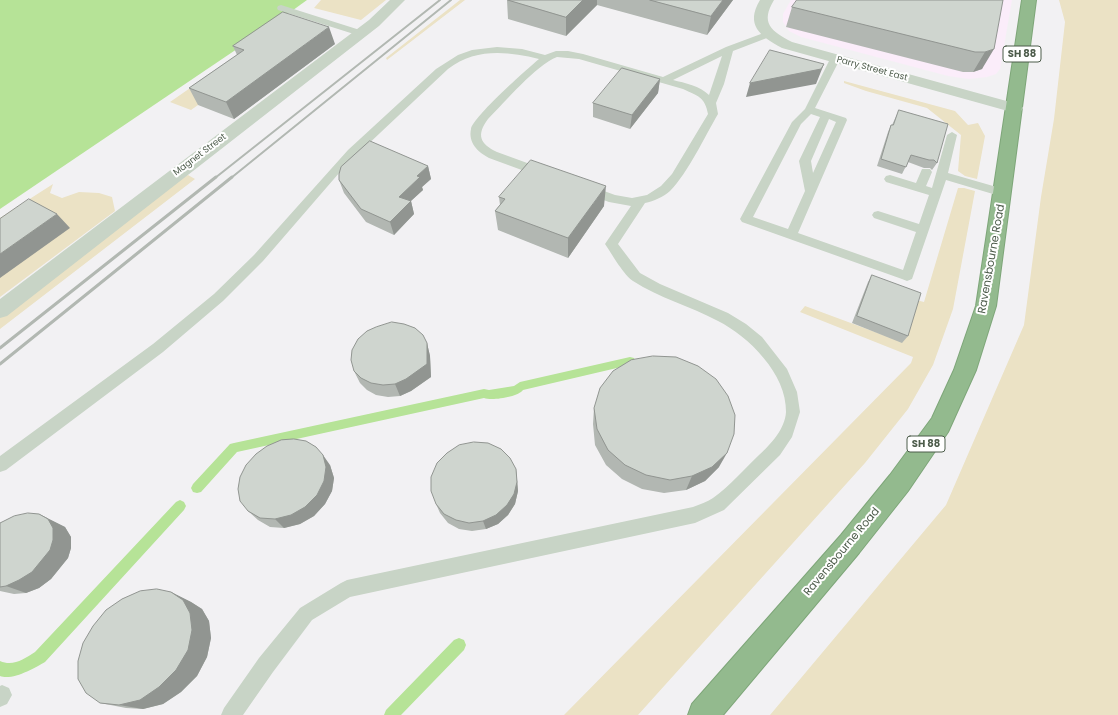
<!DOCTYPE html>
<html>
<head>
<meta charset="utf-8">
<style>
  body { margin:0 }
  canvas { display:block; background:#f2f1f3 }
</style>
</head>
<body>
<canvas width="1118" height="715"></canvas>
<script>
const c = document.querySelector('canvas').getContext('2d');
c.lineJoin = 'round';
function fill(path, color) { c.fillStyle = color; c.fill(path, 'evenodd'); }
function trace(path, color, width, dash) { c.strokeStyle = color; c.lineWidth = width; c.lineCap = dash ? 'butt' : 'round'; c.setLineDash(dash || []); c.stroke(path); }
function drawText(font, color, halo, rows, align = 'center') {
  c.font = font + ' Poppins,sans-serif'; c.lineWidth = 4; c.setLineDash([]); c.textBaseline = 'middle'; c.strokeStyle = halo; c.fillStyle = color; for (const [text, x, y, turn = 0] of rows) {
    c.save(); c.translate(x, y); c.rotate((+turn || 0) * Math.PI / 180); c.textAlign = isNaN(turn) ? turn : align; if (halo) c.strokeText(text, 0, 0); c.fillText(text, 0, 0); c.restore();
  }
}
fill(new Path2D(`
  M791,0H1012L1000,69L996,74L987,77L969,79L948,76L801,37L789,31L783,22V14Z`), '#fbedfa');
fill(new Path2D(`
  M321,0H386L361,20L314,8Z
  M460,0H465L387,60L386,58Z
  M1059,0H1118V715H770L946,505L1024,325L1041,197L1054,119L1065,22Z
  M229,61L252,67L191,110L170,102Z
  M844,81L955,111L968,125L978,123L985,136L977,179L965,176L958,171L961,135L927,108L866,91L844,83Z
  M188,175L195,179L0,329V317L179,179Z
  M53,184L50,193L62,198L79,192L99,193L112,197L115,211L0,297V218Z
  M958,188H964L975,191L953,309L933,365L908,409L865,463L638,715H564L911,363L913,357L800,312L805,306L902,342L916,300L924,302Z`), '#ebe2c5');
fill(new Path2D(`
  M0,0H307L271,26L0,209Z`), '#b6e397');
fill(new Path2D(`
  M630,357L634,358L635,361L634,364L523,390C518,397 492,401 484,398L237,452L201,492L197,493L193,492L191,488L193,484L230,444L234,443L484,389L489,390L514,386L520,382Z
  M180,500L184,502L186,506L184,510L45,662C35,668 12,681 0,676V661C13,667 24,659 35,652L176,502Z
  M459,638L464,640L466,645L464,650L401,715H384L386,710L454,640Z`), '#b6e397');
const highway = new Path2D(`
  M1022,0H1036L996,306L976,370L948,432L908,491L859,553L723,715H688L692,704L841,535L890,475L932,418L954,370L976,306Z`);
trace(highway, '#7ea679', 2);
fill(new Path2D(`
  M281,5L363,31L365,33L360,36L357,35L278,10L277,8L278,6Z
  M769,31L772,32L774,34L772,36L733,51L724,84L716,103L718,114C705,136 688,173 670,191C663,197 654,201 645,203L618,244L640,273L660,284L728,313L746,324L762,337L787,369L797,392L800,412L792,437L780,455L724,510L695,523L350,597L312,620L273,672L243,715H221L224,708L259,658L300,608L341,583L347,580L693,507C700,504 707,502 713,498C729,487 745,468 759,455C771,444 785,429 786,412C787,374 748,336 718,321C690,306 659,298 633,281C624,275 613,256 607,247L605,244L607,241L631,206L609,202L489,158C478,152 468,143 471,129C473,117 527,69 539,59C507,51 475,48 448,69L346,165L263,261L223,301L163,352L6,470L0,472V456L153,344L214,294L254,255L348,150L436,69L458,55L472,50L497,47L522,49L545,55L556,51H568L583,54L663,77L726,47ZM722,56L709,95C700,86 685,83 673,80ZM557,57L579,59L683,89C698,96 705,97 708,114L672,174L661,186L647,195L632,198L615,195L497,152C480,144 476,135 488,119C505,102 536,65 557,57Z
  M835,56L840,59L815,108L846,118L847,120L798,233L903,270L916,232L874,218L872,215L874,212L878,211L919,224L929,195L886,182L884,179L886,176L890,175L916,183L922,169H930L932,172L926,186L932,188L947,135L952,132L957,135L948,173L1007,190L1009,193L1007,196L1003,197L946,180L912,279L907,281L902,279L742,222L740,219L792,122L805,109L830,59ZM811,114L820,117L799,161L805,191L788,229L753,217L801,124ZM829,119L836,122L813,173L811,161Z
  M2,685L9,688L12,695L7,704L0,707V686Z`), '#c8d4c6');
fill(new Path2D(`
  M390,0H405L379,26L7,316L0,318V299L369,20Z
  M760,0H774C760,23 771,31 792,42L1021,105L1023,108L1021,111L1015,113L782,48C760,36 745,25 760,0Z`), '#c8d4c6');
fill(highway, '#93ba8e');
trace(new Path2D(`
  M215,178L440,0
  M231,178L451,0`), '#b2b8b2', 2);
trace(new Path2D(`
  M0,348L216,177
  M0,364L232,177`), '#b2b8b2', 3);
fill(new Path2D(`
  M507,0H733L707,35L597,5L566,36L508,19Z
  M1003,0L982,69L973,72H963L786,27L792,7Z
  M335,44L234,119L198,105L189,88L237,55L233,46Z
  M660,79L658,93L630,129L593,117V103Z
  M899,110L937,163L932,170L930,168H924L908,162L902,174L877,166L888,132L891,125H892Z
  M428,166L431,179L422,187L423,190L411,201L414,214L394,235L366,222L344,193L339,180Z
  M499,197L604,206L568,258L498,230L495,211L500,205Z
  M872,275L908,336L902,343L852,323L868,282Z
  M427,343L430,356L431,377L411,391L400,396L388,397L376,395L367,390L360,383L354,371Z
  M594,408L719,467L705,481L686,490L664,493L642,489L622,479L606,465L595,445L593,424Z
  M330,465L334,478L332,491L325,504L314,516L300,524L284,528L270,527L258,520L248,511Z
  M517,479L518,491L515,504L508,515L498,524L486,529L472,531L459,529L448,523L440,513L436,504Z
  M39,514L65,527L71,537V548L68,558L51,579L39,588L26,593L14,594L0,591V523Z
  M171,592L191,602L202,609L209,621L211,638L207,657L197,676L181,692L163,704L143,709L126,708L100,703Z`), '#b2b7b2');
fill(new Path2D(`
  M583,0H597V5L566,36V17Z
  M723,0H733L707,35L711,16Z
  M329,27L335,44L234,119L226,102Z
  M994,49L982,69L973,72L985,52Z
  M824,64L816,84L746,97L750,83Z
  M660,79L658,93L630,129L632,115Z
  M428,166L431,179L422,187L423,190L402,209L399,197L417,176Z
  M606,186L604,206L568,258V238Z
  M411,201L414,214L394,235L390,222Z
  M57,214L70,228L0,278V254Z
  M427,343L430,356L431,377L411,391L400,396L395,384Z
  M727,453L719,467L705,481L686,490L692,476Z
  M323,455L330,465L334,478L332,491L325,504L314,516L300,524L284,528L275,519Z
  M516,469L518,491L515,504L508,515L498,524L486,529L483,521Z
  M39,514L65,527L71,537V548L68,558L51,579L39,588L26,593L6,586Z
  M171,592L191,602L202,609L209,621L211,638L207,657L197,676L181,692L163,704L143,709L119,705Z`), '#919591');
const building = new Path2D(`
  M508,0H583L566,17Z
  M650,0H723L711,16Z
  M797,0H1003L994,49L985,52H975L792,7Z
  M283,12L329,27L226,102L189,88L244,50L233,46Z
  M770,50L824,64L821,69L750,83Z
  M622,68L660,79L632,115L593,103Z
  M899,110L948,124L937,163L934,160H929L911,155L906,167L881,159L891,125H893Z
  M370,141L428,166L417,176L420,177L399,197L411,201L390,222L361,209L339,180V174L341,167Z
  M531,160L606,186L568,238L495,211L505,199L499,197Z
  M29,199L57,214L0,254V219Z
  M872,275L921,293L908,336L857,316Z
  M392,322L404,324L415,328L423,335L427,343V364L406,379L395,384L383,385L371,383L361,378L354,371L351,360L352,350L358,339L367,331L376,327Z
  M653,356L676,357L698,366L716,379L728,396L735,415L734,434L727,453L712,467L692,476L670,480L646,475L625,465L608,450L597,429L594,408L600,388L613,371L631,360Z
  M294,439L306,441L316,447L323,455L326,467L324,481L317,495L305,507L291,515L275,519L260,518L248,511L240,501L238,489L240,477L246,465L256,454L267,446L281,440Z
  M474,442L488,443L501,449L510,458L516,469L517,482L514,494L507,505L496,515L483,521L469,523L456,520L444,514L436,504L431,491V477L437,463L447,453L459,445Z
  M28,513L39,514L48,519L53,528V540L50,550L32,572L19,580L6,586L0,587V523L14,516Z
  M157,589L171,592L183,600L190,613L192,630L188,650L176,670L159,687L140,700L119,705L100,703L86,693L78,679V661L83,643L93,626L106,610L122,599L140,591Z`);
fill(building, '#cfd5cf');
trace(building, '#919591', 1);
drawText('9px', '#4d5c4b', '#fff', [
  ["Parry Street East",872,69,15],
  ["Magnet Street",200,155,-37]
]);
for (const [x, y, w] of [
  [1022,54,38],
  [926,444,38]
]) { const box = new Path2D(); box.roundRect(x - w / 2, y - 8, w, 16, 3); c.fillStyle = '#fff'; c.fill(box); trace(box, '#4d5c4b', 1); }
drawText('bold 10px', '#4d5c4b', null, [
  ["SH 88",1022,54],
  ["SH 88",926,444]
]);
drawText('11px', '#4d5c4b', '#fff', [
  ["Ravensbourne Road",992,259,-80],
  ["Ravensbourne Road",842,552,-50]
]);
</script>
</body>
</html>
